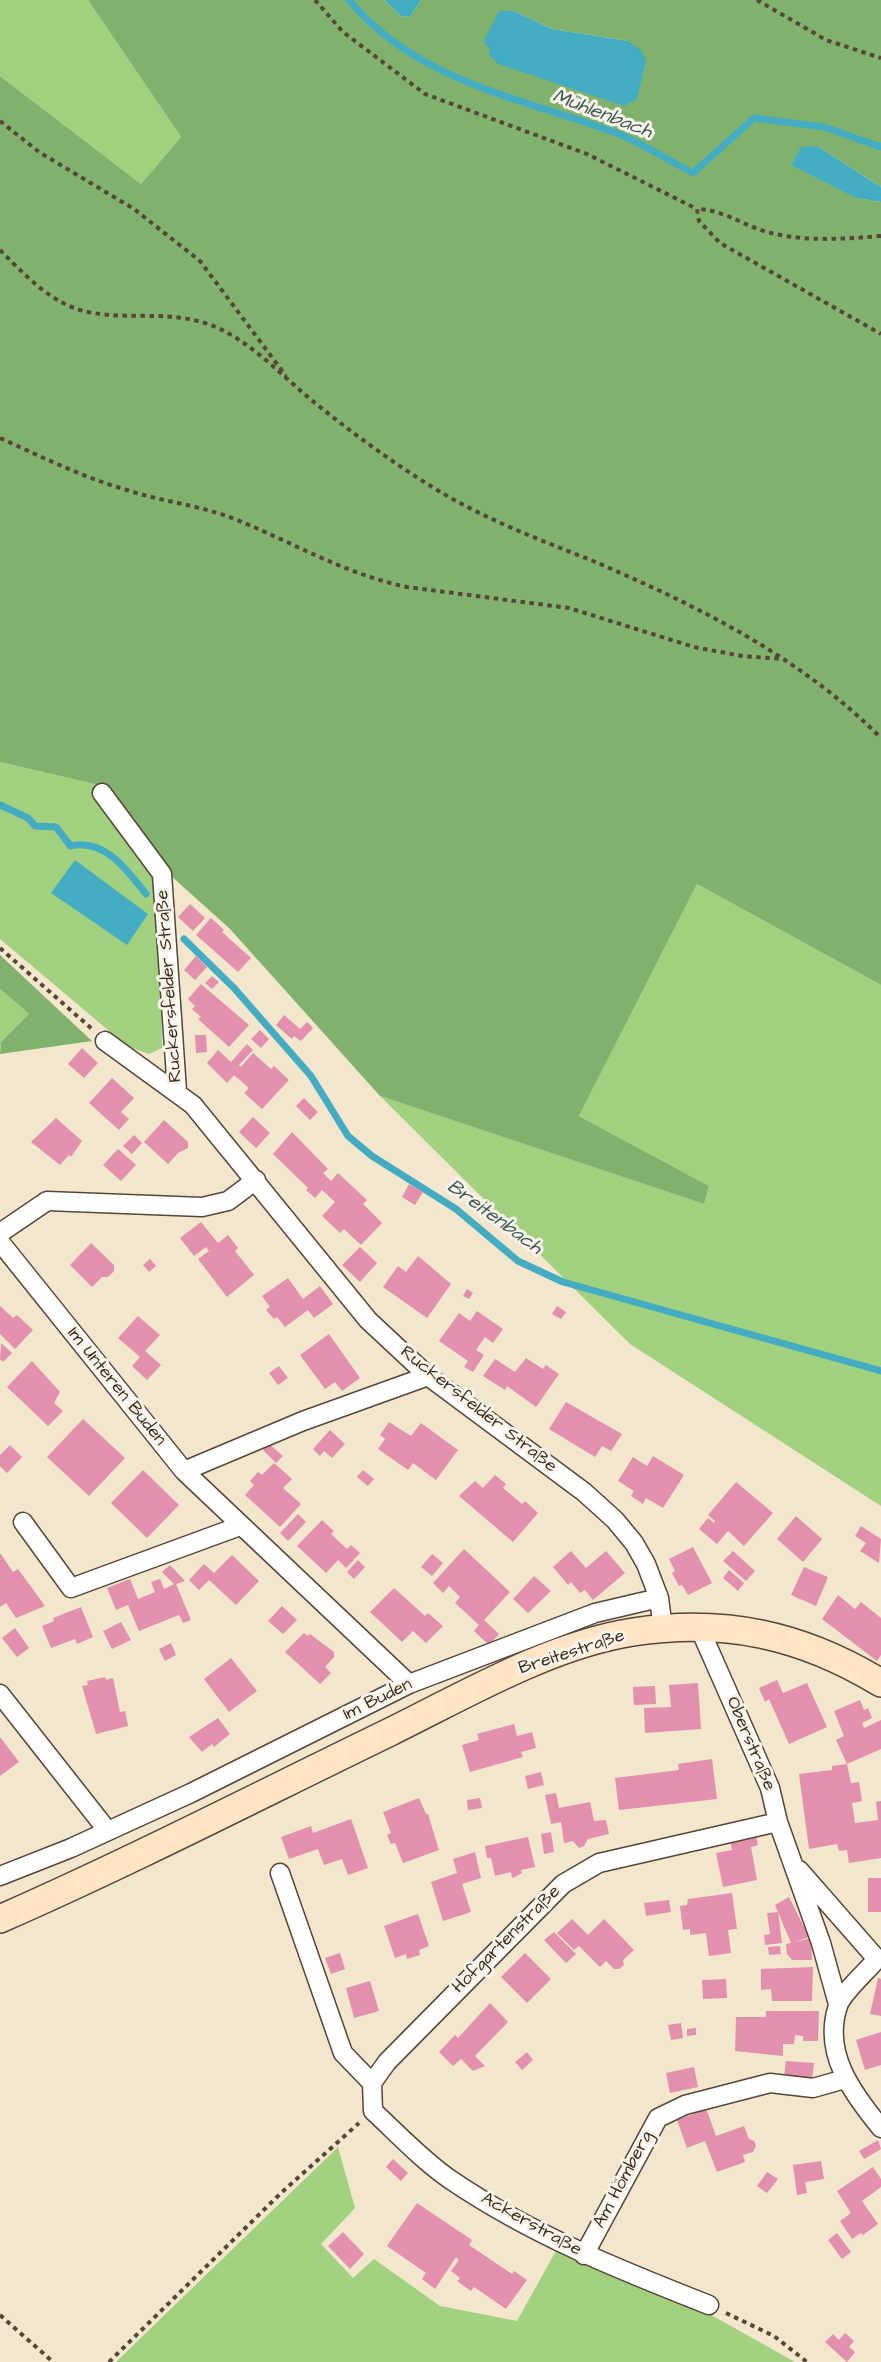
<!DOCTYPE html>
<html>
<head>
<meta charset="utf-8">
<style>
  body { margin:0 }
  canvas { display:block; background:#f2e6cd }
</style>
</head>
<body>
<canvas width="881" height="2362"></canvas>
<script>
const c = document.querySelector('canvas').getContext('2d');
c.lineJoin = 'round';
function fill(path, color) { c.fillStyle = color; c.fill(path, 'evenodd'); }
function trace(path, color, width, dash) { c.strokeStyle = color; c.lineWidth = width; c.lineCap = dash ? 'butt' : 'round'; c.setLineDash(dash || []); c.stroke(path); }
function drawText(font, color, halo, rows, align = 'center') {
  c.font = font + ' "Architects Daughter",sans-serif'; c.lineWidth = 6; c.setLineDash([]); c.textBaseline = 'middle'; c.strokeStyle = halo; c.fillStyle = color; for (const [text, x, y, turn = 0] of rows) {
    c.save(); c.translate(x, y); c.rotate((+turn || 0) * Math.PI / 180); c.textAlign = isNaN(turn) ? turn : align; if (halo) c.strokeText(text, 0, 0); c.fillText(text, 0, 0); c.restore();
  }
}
fill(new Path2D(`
  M0,0H88L181,137L141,184L0,76Z
  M0,762L99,785L159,876L162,1048L149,1054L127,1046L0,939Z
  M697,884L881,985V1506L630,1344L380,1096L704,1204L709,1186L579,1116Z
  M0,989L29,1014L1,1042L0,1050Z
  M338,2147L355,2208L321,2244L353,2278L374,2259L440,2306L517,2321L557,2249L713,2316L795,2362H116Z`), '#a1d07e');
fill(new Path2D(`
  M88,0H384L401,16L410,17L421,0H881V187L817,146L856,198L881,202V985L697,884L579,1116L709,1186L704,1204L380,1096L230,929L169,874L99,785L0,762V76L141,184L181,137ZM514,11L552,29L628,41L491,48Z
  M0,955L92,1041L0,1054L1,1042L29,1014L0,989Z`), '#80b26d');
fill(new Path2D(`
  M384,0H421L410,17L401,16Z
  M499,11H514L552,29L628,41L642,51L646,61L637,99L624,106L498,64L489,55L490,48L485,45L484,40Z
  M817,146L881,187V202L856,198L791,165L801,147Z
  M75,860L148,914L127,945L51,893Z`), '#43acc2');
trace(new Path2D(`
  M349,0C417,82 522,98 616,133C642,143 668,160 693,173L754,118L824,127L881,147
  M0,805L28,818L35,826L56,827L69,844
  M70,846C105,838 127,870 146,894
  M184,939L234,988L311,1076L348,1136L372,1156L456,1209L518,1261L563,1282L881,1371`), '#43acc2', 7);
fill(new Path2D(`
  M190,904L205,918L193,931L178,917Z
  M211,918L224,930L222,932L251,958L238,972L196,935Z
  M196,956L207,967L195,980L184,970Z
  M212,976L219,982L212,989L205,983Z
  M201,984L249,1025L229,1047L198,1019L201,1017L192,1009L195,1006L188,999Z
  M284,1015L300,1029L307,1022L313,1028L301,1041L294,1036L292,1039L276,1025Z
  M260,1030L269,1039L261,1048L251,1039Z
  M195,1035H206L207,1052L196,1053Z
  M247,1044L253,1050L239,1065L241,1067L253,1053L271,1069L274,1066L289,1080L262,1109L244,1093L249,1088L234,1075L227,1083L207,1063L218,1050L231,1062Z
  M82,1048L98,1063L84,1078L68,1064Z
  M112,1078L134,1098L121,1112L129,1119L119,1130L89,1103Z
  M304,1098L318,1112L310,1120L296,1106Z
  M253,1117L270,1133L256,1148L239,1132Z
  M56,1118L82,1141L71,1157L69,1155L60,1165L31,1142Z
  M164,1120L188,1142V1148L178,1153L168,1164L144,1142Z
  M292,1132L328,1169L323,1173L331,1181L338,1173L367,1200L363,1204L382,1223L361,1245L344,1229L340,1233L322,1216L335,1202L322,1190L315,1198L306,1190L308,1188L273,1154Z
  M134,1135L142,1143L132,1154L123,1146Z
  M118,1149L136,1165L121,1181L103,1165Z
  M409,1184L423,1192L415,1205L402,1197Z
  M201,1222L218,1243L228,1235L238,1248L235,1251L254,1275L227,1297L198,1259L209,1251L206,1247L194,1256L180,1238Z
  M91,1243L114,1265V1271L108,1277H102L92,1287L70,1265Z
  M360,1247L377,1263L360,1282L342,1265Z
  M418,1256L451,1284L427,1318L383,1287L398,1266L406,1272Z
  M150,1259L156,1266L149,1272L143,1265Z
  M288,1278L303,1299L320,1286L333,1304L314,1318L308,1310L285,1327L277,1317L274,1319L266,1310L270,1307L262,1296Z
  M467,1289L473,1293L469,1299L463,1296Z
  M0,1306L13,1318L17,1315L33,1330L15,1349L0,1334Z
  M557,1306L566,1312L561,1319L552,1314Z
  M477,1311L503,1329L493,1343L485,1337L476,1350L484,1355L473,1372L464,1367L468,1361L439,1341L459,1313L470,1321Z
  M138,1316L160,1335L145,1351L161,1365L147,1380L132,1366L140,1357L118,1338Z
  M329,1334L360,1378L342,1391L335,1382L325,1389L300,1355Z
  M1,1343L12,1353L3,1362L0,1359Z
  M526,1358L543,1369L546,1365L559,1374L536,1407L507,1386L505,1390L483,1376L495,1359L515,1372Z
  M32,1361L60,1392L54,1403L63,1411L48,1426L7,1387Z
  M279,1366L288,1378L278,1385L269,1373Z
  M566,1402L622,1434L611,1451L602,1446L595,1457L549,1429Z
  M83,1419L125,1458L89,1496L47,1457Z
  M389,1422L411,1436L421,1423L458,1450L436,1480L413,1463L408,1470L378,1449L385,1439L380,1435Z
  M330,1430L345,1444L332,1458L324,1451L320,1456L313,1449Z
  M269,1444L283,1456L276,1463L263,1450Z
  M10,1445L22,1457L7,1473L0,1466V1455Z
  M653,1456L684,1475L663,1508L646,1498L643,1504L631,1496L634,1491L618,1481L633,1457L647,1466Z
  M274,1463L292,1479L283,1488L301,1504L280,1527L245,1495L254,1485L250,1481L258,1472L262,1475Z
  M143,1470L179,1505L147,1538L111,1503Z
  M363,1470L374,1479L368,1486L357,1477Z
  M495,1475L506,1484L503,1488L522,1504L525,1501L538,1513L513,1542L459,1496L475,1481L483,1488Z
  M736,1482L773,1513L744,1546L728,1531L717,1544L699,1529L708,1518L714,1523L715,1521L708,1515Z
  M298,1514L306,1522L288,1541L280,1533Z
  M796,1516L822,1539L803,1562L777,1539Z
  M322,1520L334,1531L331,1534L347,1549L351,1545L360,1553L346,1568L338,1560L326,1573L297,1546Z
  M861,1526L881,1539L879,1563L860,1551L866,1543L855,1536Z
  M693,1547L712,1583L688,1595L682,1585L679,1586L672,1573L675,1571L669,1559Z
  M464,1549L510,1592L484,1620L499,1634L489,1645L474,1631L479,1625L455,1603L460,1597L449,1586L443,1593L433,1583Z
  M571,1551L586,1568L606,1551L625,1573L593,1600L585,1590L580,1593L571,1582L568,1585L553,1567Z
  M733,1551L755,1571L746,1581L723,1561Z
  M0,1553L13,1572L18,1569L45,1606L16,1618L6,1603L0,1607Z
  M432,1554L443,1563L432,1576L421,1567Z
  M232,1555L259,1581L236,1605L209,1580L199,1590L189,1580L204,1564L214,1573Z
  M358,1560L365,1567L354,1579L347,1572Z
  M170,1565L185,1581L176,1584L191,1620L183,1623L179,1615L139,1631L128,1605L116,1610L107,1588L130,1579L138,1599L155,1592L151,1582L160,1579L164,1589L174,1584L162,1572Z
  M804,1567L828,1577L816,1606L791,1595Z
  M729,1570L744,1583L738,1591L723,1578Z
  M534,1576L551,1591L528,1613L513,1599Z
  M394,1588L425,1616L428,1613L443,1626L426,1643L413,1631L402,1642L370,1612Z
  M838,1595L855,1609L861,1602L881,1618V1655L877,1661L822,1619Z
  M282,1606L297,1620L283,1634L268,1621Z
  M81,1607L93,1637L77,1644L75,1639L51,1648L42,1626L54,1621L53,1618Z
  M121,1622L131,1640L112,1649L103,1631Z
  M15,1628L29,1648L17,1657L2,1638Z
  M304,1633L308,1636L310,1634L334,1652V1657L325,1667L331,1673L320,1684L285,1652Z
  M171,1643L176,1655L165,1661L159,1649Z
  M231,1658L257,1691L229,1712L204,1679Z
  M105,1677L106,1680L113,1678L120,1712L125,1711L128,1726L96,1734L82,1686L88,1685L87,1681Z
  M777,1680L783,1693L807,1683L827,1727L789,1744L769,1699L765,1702L759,1688Z
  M698,1683L701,1729L645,1733L644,1708L671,1707L669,1685Z
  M655,1686L656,1704L634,1705L633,1687Z
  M860,1700L864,1710L868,1708L872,1718L862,1723L864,1728L881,1720V1749L847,1764L836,1740L844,1736L834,1711Z
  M218,1718L230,1734L214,1747L212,1744L202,1752L189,1737Z
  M514,1724L517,1736L532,1732L536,1748L521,1752L523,1757L470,1772L462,1745L479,1740L477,1734Z
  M0,1737L19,1762L0,1776Z
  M712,1759L717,1799L619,1810L615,1778L679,1770L678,1764Z
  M847,1764L851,1783L859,1782L862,1801L852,1803L855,1823L878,1820L876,1802L881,1801V1858L849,1863L847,1850L839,1851L837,1844L809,1849L799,1774L832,1770V1766Z
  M541,1772L544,1785L528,1789L525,1776Z
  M556,1793L559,1808L590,1802L594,1821L606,1820L609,1834L588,1839L584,1846L579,1848L573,1841L564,1843L561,1822L551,1824L545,1795Z
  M419,1798L426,1814H428L439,1850L403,1863L395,1843L391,1844L387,1835L391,1833L383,1812Z
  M480,1798L482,1808L468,1810L467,1800Z
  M351,1819L368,1868L348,1875L342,1859L324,1865L318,1849L289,1859L281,1837L311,1826L313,1833Z
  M551,1832L554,1852L544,1854L541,1834Z
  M756,1835L758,1845L751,1847L757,1880L723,1887L716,1853L732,1850L730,1839Z
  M528,1837L535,1867L521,1870L522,1873L515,1877L512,1878L511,1872L495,1876L491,1858H487L485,1846Z
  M475,1852L481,1878L462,1884L471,1912L443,1921L431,1882L457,1873L453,1859Z
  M868,1878H881V1912H868Z
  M732,1893L737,1929L728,1930L731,1953L709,1956L706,1933L690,1935V1929L683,1930L680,1906L687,1905L688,1899Z
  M789,1897L809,1937L795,1942L811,1938L812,1960H792L787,1954L786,1944L791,1943L775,1905Z
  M669,1900L671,1912L646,1916L644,1903Z
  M778,1912L782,1943L765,1945L764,1935L770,1934L767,1913Z
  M418,1914L429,1946L419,1950L420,1955L407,1959L406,1954L395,1958L384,1926Z
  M572,1919L588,1935L604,1919L634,1950L623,1960L624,1965L619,1969H614L606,1961L600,1967L579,1946L574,1950L557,1933Z
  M554,1932L576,1954L566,1963L544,1940Z
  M780,1946L781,1954L769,1955L768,1947Z
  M340,1953L345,1969L331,1974L325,1958Z
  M525,1953L551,1979L527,2003L501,1977Z
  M813,1967L812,2001H772L771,1989L761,1990V1969Z
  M878,1978L881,1979V2016L870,2014Z
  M726,1979L727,1998L703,1999L702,1980Z
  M370,1981L379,2011L354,2018L346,1988Z
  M490,2003L508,2022L475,2056L485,2066L473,2071L461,2059L453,2066L439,2052L455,2035L458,2038Z
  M766,2011H819L818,2041H803V2036L795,2035L794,2044H783V2056L735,2051L736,2017H766Z
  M681,2023L683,2038L671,2040L668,2025Z
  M696,2028V2035L687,2036V2029Z
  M881,2032V2065L865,2070L856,2040Z
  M527,2052L533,2060L522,2070L515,2062Z
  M786,2061L814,2063L812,2080L784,2077Z
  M694,2067L698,2087L670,2093L666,2073Z
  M704,2110L707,2111L716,2136L744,2126L749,2139L754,2141L756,2146L753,2152L743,2155L745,2162L717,2172L705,2141L687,2148L677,2120Z
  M878,2140L881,2149L864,2159L859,2151Z
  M393,2159L408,2173L401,2181L386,2167Z
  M821,2161L824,2179L805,2182L807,2193L797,2195L793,2165Z
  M873,2167L881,2179V2187L862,2201L878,2224L863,2235L861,2233L852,2239L840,2221L851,2213L837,2191Z
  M767,2172L778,2179L767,2193L757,2186Z
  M417,2203L472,2240L469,2245L512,2274L514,2271L527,2280L506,2309L474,2287L471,2291L457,2281L460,2278L451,2271L459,2260L456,2257L435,2289L422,2279L426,2273L387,2246Z
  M343,2232L364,2254L350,2269L328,2246Z
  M837,2233L851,2252L842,2259L828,2240Z
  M845,2333L854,2341L849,2347L855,2352L847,2362L825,2342L833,2334L839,2340Z`), '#e290ad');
const street = new Path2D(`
  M102,793L162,874L177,1091
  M105,1041L193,1105L368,1320L428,1376L584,1492L615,1520L634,1543L646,1564L659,1598L663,1629
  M0,1233L47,1201L202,1207L228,1201L256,1180
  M0,1242L184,1471L409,1684
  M184,1471L303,1421L428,1376
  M23,1522L71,1588L240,1526
  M699,1627L770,1788L778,1822L821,1943L838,2004
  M0,1694L107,1830
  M799,1870L877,1959
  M280,1873L343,2053L372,2083
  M0,1876L71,1848L191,1793L409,1684L595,1613L659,1598
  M877,1959C867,1971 842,1993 838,2006C822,2053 853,2094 881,2128
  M584,2255L658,2118L685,2105L770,2083L813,2088L845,2079
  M709,2305C620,2270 532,2235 451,2180C423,2161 398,2134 373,2111L372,2083L387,2062L563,1884L599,1863L778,1822`);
const secondary = new Path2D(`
  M0,1919C132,1861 260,1795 390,1732C465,1695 550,1645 633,1632C725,1618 802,1635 881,1683`);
trace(street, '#564638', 21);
trace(secondary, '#564638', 30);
trace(new Path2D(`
  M315,0L343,32L425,94L587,154L697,209
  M757,0L826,40L881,58
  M0,121L39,152L134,209L200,261L286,376
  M881,236C842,239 804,242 767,232C743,225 721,209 697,209L699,221L720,243L881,334
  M0,250C22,272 47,299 77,309C123,324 175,305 224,331C255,347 282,375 309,398C348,430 390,461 434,488C484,519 538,539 593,561C696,605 801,657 881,738
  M0,438C42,457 82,477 127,490C163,502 201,505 237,520C294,543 345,574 407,587L569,608L694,647L742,656L783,659
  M0,948L92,1029
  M726,2313L774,2336L807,2362
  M0,2315L53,2362
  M109,2362L282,2192L359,2123`), '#564638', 4, [4.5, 4.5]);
trace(street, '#fff', 18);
trace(secondary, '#ffe4c6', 27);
drawText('18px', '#3b2a1e', '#f7f3e8', [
  ["Ruckersfelder Straße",170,986,-94],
  ["Im Unteren Buden",116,1387,51],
  ["Ruckersfelder Straße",478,1410,38],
  ["Breitestraße",572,1653,-18],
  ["Im Buden",378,1700,-26],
  ["Oberstraße",750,1744,67],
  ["Hofgartenstraße",507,1940,-45],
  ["Am Hömberg",624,2180,-62],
  ["Ackerstraße",531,2225,29]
]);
drawText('italic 20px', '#3e5857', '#f7f3e8', [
  ["Mühlenbach",602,115,21],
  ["Breitenbach",494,1218,36]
]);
</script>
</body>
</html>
